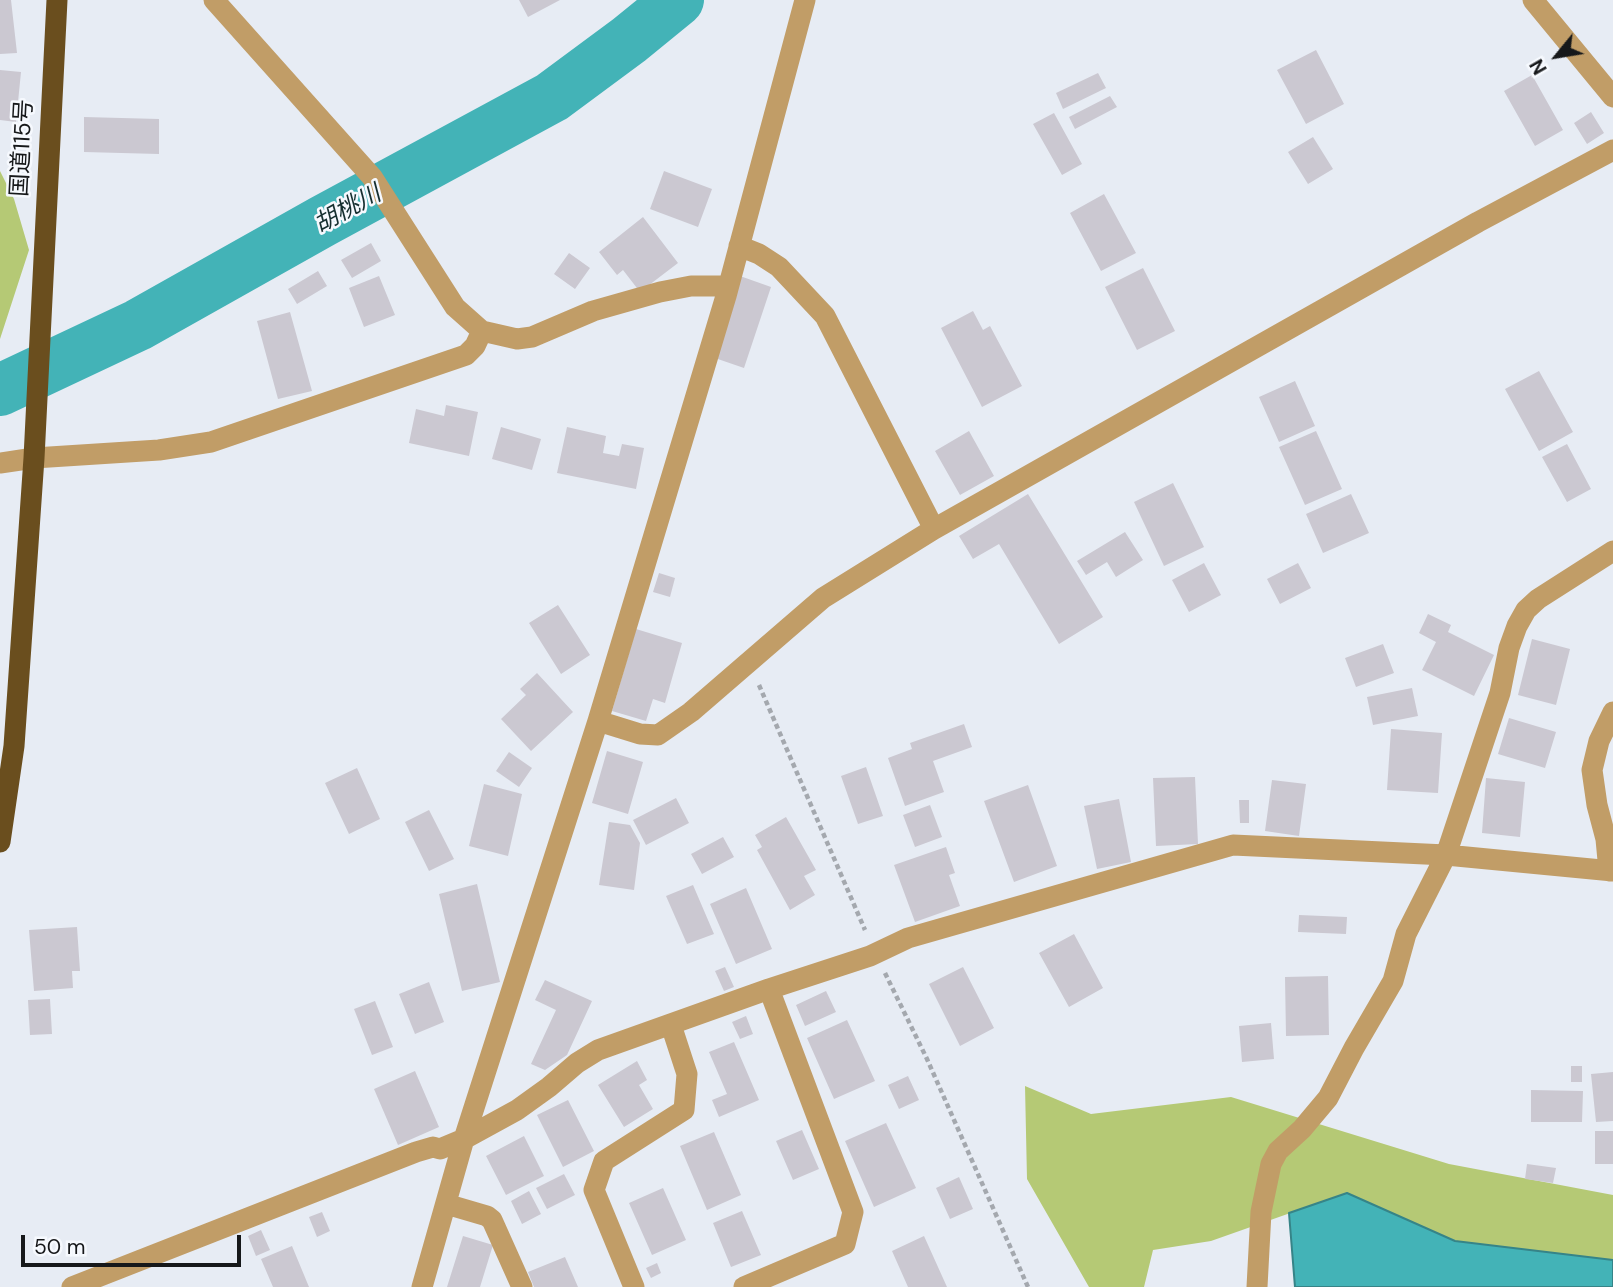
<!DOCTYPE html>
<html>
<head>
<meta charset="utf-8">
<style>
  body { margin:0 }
  #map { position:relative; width:1613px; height:1287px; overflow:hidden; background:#e7ecf4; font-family:"DM Sans",sans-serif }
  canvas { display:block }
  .north { position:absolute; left:1522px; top:21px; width:70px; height:70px; -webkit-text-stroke:5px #f6f9fe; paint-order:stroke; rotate:240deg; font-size:19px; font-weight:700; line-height:28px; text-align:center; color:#16181a }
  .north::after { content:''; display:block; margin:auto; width:24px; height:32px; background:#16181a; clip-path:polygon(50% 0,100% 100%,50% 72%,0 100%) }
  .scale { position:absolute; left:21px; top:1235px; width:220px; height:32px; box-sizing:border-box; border:4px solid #16181a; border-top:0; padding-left:9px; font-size:21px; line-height:24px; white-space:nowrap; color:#16181a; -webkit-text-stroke:5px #f6f9fe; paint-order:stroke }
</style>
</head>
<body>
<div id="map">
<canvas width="1613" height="1287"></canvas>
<div class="north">N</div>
<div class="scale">50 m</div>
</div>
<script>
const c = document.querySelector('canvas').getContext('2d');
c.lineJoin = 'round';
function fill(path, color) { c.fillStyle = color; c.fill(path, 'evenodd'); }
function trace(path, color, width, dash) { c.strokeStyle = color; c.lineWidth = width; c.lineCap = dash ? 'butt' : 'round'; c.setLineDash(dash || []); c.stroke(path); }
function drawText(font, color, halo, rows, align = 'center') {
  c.font = font + ' "DM Sans","Noto Sans JP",sans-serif'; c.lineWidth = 5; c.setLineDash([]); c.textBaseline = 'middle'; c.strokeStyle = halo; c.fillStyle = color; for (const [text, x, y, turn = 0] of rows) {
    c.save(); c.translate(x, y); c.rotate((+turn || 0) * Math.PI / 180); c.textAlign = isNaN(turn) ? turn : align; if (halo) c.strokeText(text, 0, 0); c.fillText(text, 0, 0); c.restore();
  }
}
fill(new Path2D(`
  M0,171L14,199L29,250L0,339Z
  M1025,1086L1091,1114L1231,1097L1449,1164L1613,1195V1260L1455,1241L1347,1193L1211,1241L1153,1250L1144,1287H1089L1027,1179Z`), '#b5c975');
const water = new Path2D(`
  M1347,1193L1455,1241L1613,1260V1287H1295L1289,1213Z`);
fill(water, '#43b3b7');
trace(water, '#368488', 2);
trace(new Path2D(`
  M0,390L138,325L323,221L552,97L629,40L678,0`), '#43b3b7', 52);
fill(new Path2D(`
  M0,0H11L17,53L0,54Z
  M519,0H560L528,17Z
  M1316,50L1344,104L1306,124L1277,70Z
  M0,70L21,72L16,122L0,120Z
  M1098,73L1106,88L1063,109L1056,93Z
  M1532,75L1563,130L1535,146L1504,91Z
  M1110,96L1117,107L1075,129L1069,117Z
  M1591,112L1604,133L1587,144L1574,123Z
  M1054,113L1082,164L1062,175L1033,124Z
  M84,117L159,119V154L84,152Z
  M1313,137L1333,169L1308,184L1288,152Z
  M664,171L712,189L698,227L650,209Z
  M1104,194L1136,253L1101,271L1070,213Z
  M643,217L678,263L640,292L623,270L617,275L599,252Z
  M371,243L381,261L352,278L341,260Z
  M569,253L590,268L575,289L554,274Z
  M1143,268L1175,331L1137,350L1105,287Z
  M318,271L327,286L297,304L288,289Z
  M379,276L395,315L364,327L349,288Z
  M740,276L771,287L744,368L712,357Z
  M973,311L983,330L990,326L1022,386L982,407L941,328Z
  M290,312L312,391L278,399L257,321Z
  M1539,371L1573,432L1539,451L1505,389Z
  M1295,381L1315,426L1279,442L1259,397Z
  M446,405L478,412L469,456L409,443L416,409L444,416Z
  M501,427L541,439L532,470L492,459Z
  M567,427L606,436L603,453L619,456L622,444L644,448L636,489L557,473Z
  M969,431L994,476L960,495L935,451Z
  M1316,431L1342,489L1305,505L1279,447Z
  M1567,444L1591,489L1567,502L1542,457Z
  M1173,483L1204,547L1164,566L1134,502Z
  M1028,494L1103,617L1059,644L999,544L973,559L959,536Z
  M1351,494L1369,533L1323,553L1306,514Z
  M1125,532L1143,560L1116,577L1107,562L1086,575L1077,561Z
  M1204,563L1221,595L1189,612L1172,580Z
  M1298,563L1311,588L1280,604L1267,579Z
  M659,573L675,578L670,597L653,592Z
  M558,605L590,655L561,674L529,623Z
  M1428,614L1451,625L1448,632L1494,655L1474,696L1422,670L1436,642L1419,633Z
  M636,629L682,643L665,703L653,699L646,721L612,711Z
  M1532,639L1570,649L1556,705L1518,695Z
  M1383,644L1394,673L1356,687L1345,658Z
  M537,673L573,712L531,751L501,719L526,695L520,689Z
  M1412,688L1418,716L1373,725L1367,697Z
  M1509,718L1556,732L1545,768L1498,754Z
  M964,724L972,747L933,761L944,792L905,806L888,758L912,749L910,743Z
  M1391,729L1442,733L1438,793L1387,790Z
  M607,751L643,762L628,814L592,803Z
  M509,752L532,768L519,787L496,771Z
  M866,767L883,816L858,824L841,776Z
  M357,768L380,819L349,834L325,783Z
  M1195,777L1198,844L1156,846L1153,778Z
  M1486,778L1525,782L1520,837L1482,833Z
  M1272,780L1306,784L1299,836L1265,831Z
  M484,784L522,794L508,856L469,846Z
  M1028,785L1057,866L1014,882L984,801Z
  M676,798L689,823L646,845L633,820Z
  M1119,799L1131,862L1097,869L1084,806Z
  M1239,800H1249V823H1240Z
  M930,805L942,837L915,847L903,815Z
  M429,810L454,859L429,871L405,822Z
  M786,817L816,870L804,876L815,895L790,910L757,850L762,847L755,835Z
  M609,822L630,825L640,843L634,890L599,885Z
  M723,837L734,857L702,874L691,854Z
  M946,847L955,873L949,875L960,906L915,922L894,865Z
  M477,884L500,982L462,991L439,894Z
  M693,885L714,934L687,944L666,896Z
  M746,888L772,949L736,964L710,904Z
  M1299,915L1347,917L1346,934L1298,932Z
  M77,927L80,971H72L73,988L34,991L29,930Z
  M1074,934L1103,988L1069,1007L1039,953Z
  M725,967L734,987L724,991L715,971Z
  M963,967L994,1028L960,1046L929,984Z
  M1328,976L1329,1035L1286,1036L1285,977Z
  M545,980L592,1001L567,1055L545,1070L531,1064L556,1010L535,1000Z
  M429,982L444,1022L415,1034L399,994Z
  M826,991L836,1012L805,1026L796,1005Z
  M50,999L52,1034L30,1035L28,1000Z
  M375,1001L393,1047L372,1055L354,1009Z
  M746,1016L753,1034L740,1039L732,1022Z
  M847,1020L875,1081L834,1099L807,1038Z
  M1271,1023L1274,1059L1242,1062L1239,1026Z
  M734,1042L759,1100L719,1117L712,1100L727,1094L709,1052Z
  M637,1061L647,1080L639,1085L653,1109L624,1127L598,1085Z
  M1571,1066H1582V1082H1571Z
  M415,1071L439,1127L398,1145L374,1089Z
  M1613,1072V1121L1596,1122L1591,1074Z
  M908,1076L919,1100L899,1109L888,1085Z
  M1531,1090L1583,1091L1582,1122H1531Z
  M568,1100L594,1151L563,1167L537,1115Z
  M886,1123L916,1188L874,1207L845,1141Z
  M802,1130L819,1169L793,1180L776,1141Z
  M1595,1131H1613V1164H1595Z
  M714,1132L741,1195L707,1210L680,1146Z
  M524,1136L544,1176L506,1195L486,1156Z
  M1527,1164L1556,1168L1553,1183L1525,1179Z
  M564,1174L575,1195L547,1209L536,1188Z
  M959,1177L973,1209L950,1219L936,1188Z
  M663,1188L686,1240L652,1255L629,1203Z
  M529,1191L541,1214L522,1224L511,1201Z
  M742,1211L761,1255L731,1267L713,1223Z
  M322,1212L330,1231L317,1237L309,1217Z
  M261,1230L270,1250L256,1256L248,1236Z
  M463,1236L493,1245L480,1287H447Z
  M924,1236L947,1287H908L892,1251Z
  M292,1246L309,1287H273L261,1259Z
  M565,1257L578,1287H534L528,1272Z
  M657,1263L661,1273L651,1278L646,1268Z`), '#cbc8d1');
trace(new Path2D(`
  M759,685L865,930
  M885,973L927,1059L1028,1287`), '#a4a8ae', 4.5, [5, 3.5]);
trace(new Path2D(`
  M214,0L372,177L455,307L482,331L517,339L532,337L593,311L660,292L691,286H728
  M1533,0L1613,97
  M739,246L759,254L779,267L825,316L934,529
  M0,463L34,458L159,450L211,442L466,355L475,346L482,331
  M598,721L640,734L658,735L691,712L823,598L934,529L1478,222L1613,150
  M1609,871L1606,839L1597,805L1592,770L1599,741L1613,712
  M446,1204L487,1216L492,1220L522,1287
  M72,1287L416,1152L433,1147L440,1149L464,1139L517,1110L549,1087L577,1063L598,1050L769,989L870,956L908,938L1233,845L1446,855L1613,871
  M422,1287L464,1139L598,721L726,296L805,0
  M634,1287L594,1190L604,1161L684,1110L687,1074L671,1025
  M744,1287L845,1244L853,1212L769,989
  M1257,1287L1261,1212L1271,1164L1278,1151L1302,1129L1328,1098L1354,1048L1393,981L1406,934L1446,855L1500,693L1509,648L1517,626L1526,610L1538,599L1613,551`), '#c19d67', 21);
trace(new Path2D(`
  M0,842L14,746L34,458L57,0`), '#6a4e1e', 21);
drawText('23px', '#16181a', '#f6f9fe', [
  ["国道115号",23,148,-87]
]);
drawText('italic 24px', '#162f30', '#f6f9fe', [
  ["胡桃川",348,210,-29]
]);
</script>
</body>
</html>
